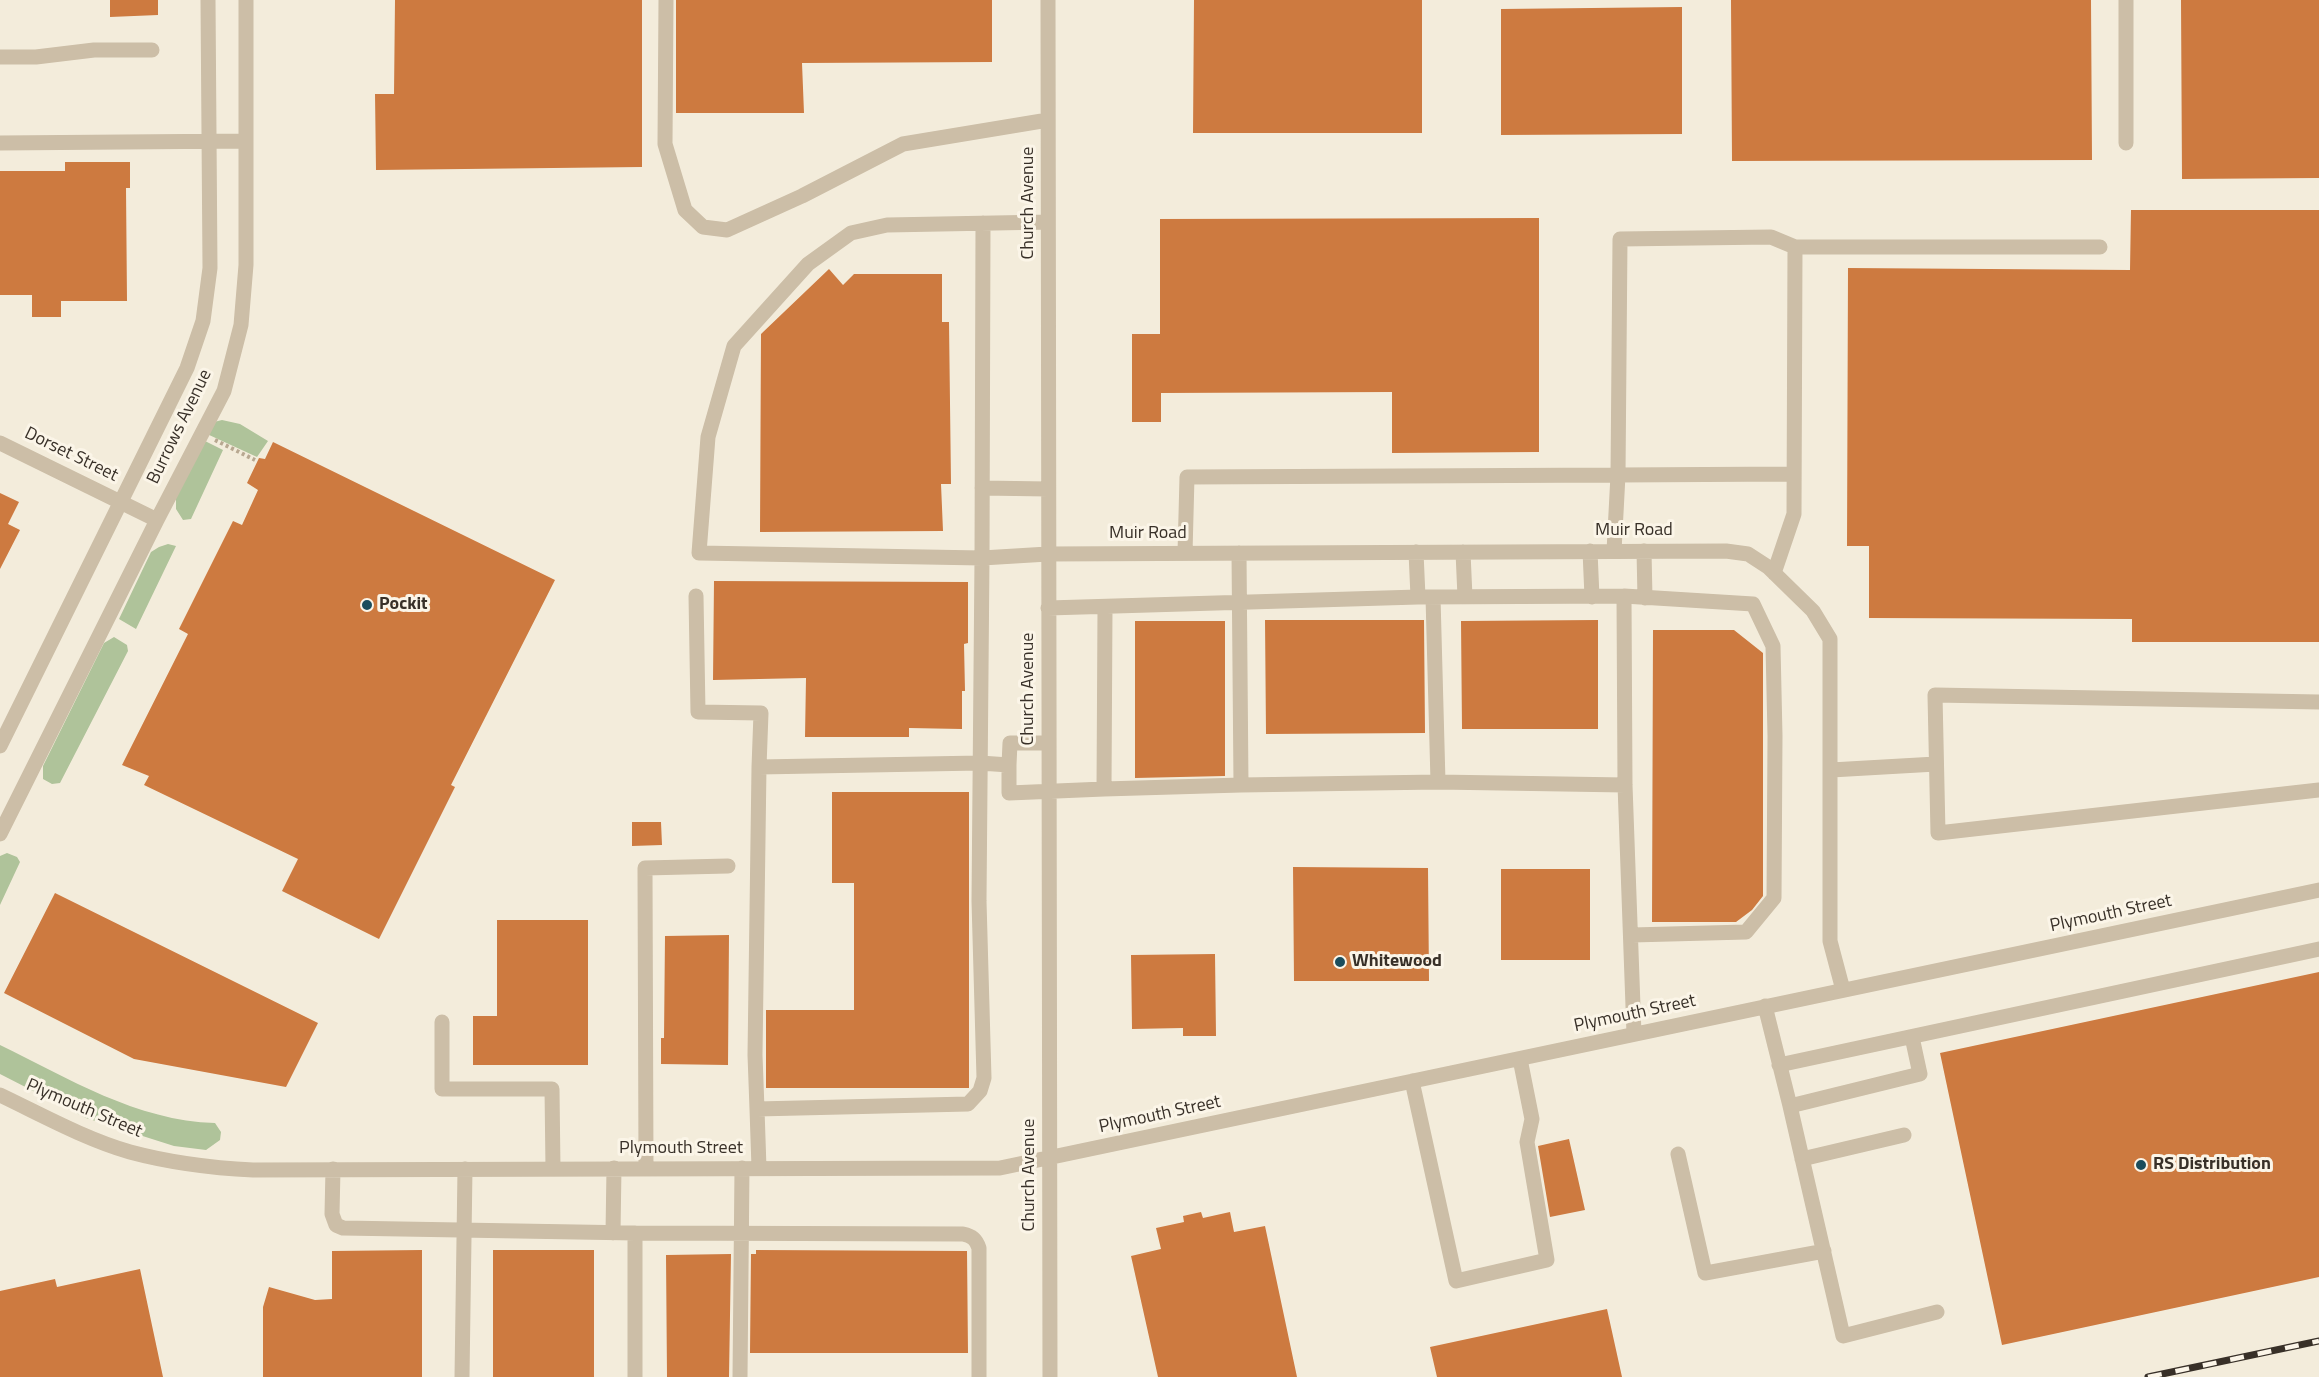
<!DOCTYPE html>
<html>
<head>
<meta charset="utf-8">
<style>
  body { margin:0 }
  canvas { display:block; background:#f3ecdb }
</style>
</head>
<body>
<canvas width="2319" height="1377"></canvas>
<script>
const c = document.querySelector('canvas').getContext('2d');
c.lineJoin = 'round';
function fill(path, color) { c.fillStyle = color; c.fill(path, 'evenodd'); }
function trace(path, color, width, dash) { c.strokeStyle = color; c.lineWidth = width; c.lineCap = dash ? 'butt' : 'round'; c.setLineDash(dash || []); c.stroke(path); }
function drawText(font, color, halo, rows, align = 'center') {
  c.font = font + ' "Titillium Web",sans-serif'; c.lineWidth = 6; c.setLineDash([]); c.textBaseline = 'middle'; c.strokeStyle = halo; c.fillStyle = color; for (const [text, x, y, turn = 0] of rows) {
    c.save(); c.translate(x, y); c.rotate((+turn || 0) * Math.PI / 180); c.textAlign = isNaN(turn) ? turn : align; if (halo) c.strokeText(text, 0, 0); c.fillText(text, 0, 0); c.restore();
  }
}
fill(new Path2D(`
  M222,420L240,424L268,441L257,457L207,434L214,422Z
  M205,441L223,450L191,519L183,520L176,509V497Z
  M168,544L176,546L136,629L119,619L151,552L159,547Z
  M114,637L127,645L128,651L60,783L52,784L43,779V766L104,643Z
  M7,853L17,857L20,862L0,905V856Z
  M0,1045C68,1078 137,1121 215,1123L221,1132L220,1140L206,1150L174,1146L86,1118L0,1074Z`), '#afc39a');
fill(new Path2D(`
  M110,0H158V15L110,17Z
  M395,0H642V167L376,170L375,94H394Z
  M676,0H992V62L802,63L804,113H676Z
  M1194,0H1422V133H1193Z
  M1731,0H2091L2092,160L1732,161Z
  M2181,0H2319V178L2182,179Z
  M1682,7V134L1501,135V9Z
  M65,162H130V188H126L127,301H61V317H32V295H0V171H65Z
  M2131,210H2319V642H2132V619L1869,618V546H1847L1848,268L2130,270Z
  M1539,218V452L1392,453V392L1161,393V422H1132V334H1160V219Z
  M829,269L843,285L854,274H942V322H949L951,484H941L943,531L760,532L761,334Z
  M273,442L555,580L451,785L455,787L379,939L282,891L298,859L144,785L149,776L122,765L188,634L179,629L233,521L242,525L258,490L247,483L259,458L265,459Z
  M0,493L19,502L8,524L20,530L0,569Z
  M714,581L968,582V643L964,644L965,691H962V729L909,728V737H805L806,678L713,680Z
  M1265,620H1424L1425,733L1266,734Z
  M1598,620V729H1462L1461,621Z
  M1135,621H1225V776L1135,778Z
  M1653,630H1734L1763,653V896L1752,910L1736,922H1652Z
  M832,792H969V1088H766V1010H854V883H832Z
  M632,822H661L662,845L632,846Z
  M1293,867L1428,868L1429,981H1294Z
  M1501,869H1590V960H1501Z
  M55,893L318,1023L286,1087L134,1059L4,993Z
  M497,920H588V1065H473V1016H497Z
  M729,935L728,1065L661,1064V1038H664L665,936Z
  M1215,954L1216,1036H1183V1028L1132,1029L1131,955Z
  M2319,972V1277L2002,1345L1940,1053Z
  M1569,1139L1585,1210L1550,1217L1538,1146Z
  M1201,1212L1203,1218L1230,1212L1234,1232L1265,1226L1297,1377H1158L1131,1256L1161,1249L1156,1228L1184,1222L1183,1216Z
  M422,1250V1377H263V1307L269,1287L315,1300L332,1299V1251Z
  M493,1250H594V1377H493Z
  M756,1250L967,1251L968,1353H750L751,1254H756Z
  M731,1254L729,1377H667L666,1255Z
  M140,1269L163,1377H0V1291L55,1279L57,1287Z
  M1607,1309L1622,1377H1437L1430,1347Z`), '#cd7a40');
trace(new Path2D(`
  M215,440L255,460`), '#b8a891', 4, [3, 3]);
trace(new Path2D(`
  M666,0L665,144L685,210L703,227L727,230L802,196L903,144L1048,120
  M1048,0L1050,1377
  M2126,0V143
  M0,57H36L94,50H152
  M0,143L246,141
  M983,223L982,558L699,553L708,437L734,346L808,264L851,233L887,225L1048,222
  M1795,247H2100
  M0,443L157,520
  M982,488L1048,489
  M1590,551L1592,597
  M1644,551L1645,598
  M1416,552L1418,597
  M1463,552L1465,597
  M1185,553L1187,477L1618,475L1614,551
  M1774,573L1794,514L1795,247L1771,237L1620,239L1618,475L1793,474
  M696,596L698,712L761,713L759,767
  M1624,596L1625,785L1634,1034
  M1048,608L1418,597L1624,596L1753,604L1773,646L1775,736L1774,898L1746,932L1632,935
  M2319,702L1935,695L1938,833L2319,790
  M0,746L187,368L203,321L210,268L208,0
  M1009,765V793L1104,789L1105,608
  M1831,770L1936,764
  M1438,782L1625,785
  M1241,785L1438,782L1433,597
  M1104,789L1241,785L1239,553
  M0,834L157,520L224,391L241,325L246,265V0
  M1765,1006L1790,1106L1920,1074L1912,1037
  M442,1022V1089H552L553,1169
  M1779,1065L2319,949
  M1412,1081L1456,1281L1547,1260L1527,1142L1532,1119L1520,1059
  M0,1095C42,1115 85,1139 130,1152C171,1163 211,1168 253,1170L1000,1168L2319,890
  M1790,1106L1843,1336L1937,1312
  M757,1109L755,1055L759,767L980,763L1009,765L1010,743H1048
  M1678,1154L1705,1273L1824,1251
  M1802,1159L1904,1135
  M646,1168L645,868L728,866
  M759,1168L757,1109L968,1104L980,1091L984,1078L979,901L982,558L1048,554L1726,551L1748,554L1768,567L1813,611L1830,639V941L1843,990
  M333,1169L332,1214L336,1225L343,1228L635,1233V1377
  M613,1233L614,1168
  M635,1233L963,1234C972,1236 976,1239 979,1248V1377
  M462,1377L465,1169
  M740,1377L742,1168`), '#ccbea7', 15);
const rail = new Path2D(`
  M2148,1377L2319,1341`);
trace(rail, '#383028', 7);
trace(rail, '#fbf5e8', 4.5, [14]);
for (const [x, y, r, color] of [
  [367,605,6,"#1b4d5c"],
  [1340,962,6,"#1b4d5c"],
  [2141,1165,6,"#1b4d5c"]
]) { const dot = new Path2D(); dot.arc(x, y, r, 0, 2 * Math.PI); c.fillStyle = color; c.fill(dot); trace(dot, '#fbf5e8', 2); }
drawText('18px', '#383028', '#fbf5e8', [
  ["Church Avenue",1029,203,-90],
  ["Burrows Avenue",180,427,-64],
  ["Dorset Street",71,455,26],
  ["Muir Road",1634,531],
  ["Muir Road",1148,534],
  ["Church Avenue",1029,689,-90],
  ["Plymouth Street",2111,914,-12],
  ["Plymouth Street",1635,1014,-12],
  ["Plymouth Street",84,1109,23],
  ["Plymouth Street",1160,1115,-12],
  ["Plymouth Street",681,1149],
  ["Church Avenue",1030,1175,-90]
]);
drawText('bold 18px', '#383028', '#fbf5e8', [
  ["Pockit",379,605],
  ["Whitewood",1352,962],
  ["RS Distribution",2153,1165]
], 'left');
</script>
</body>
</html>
